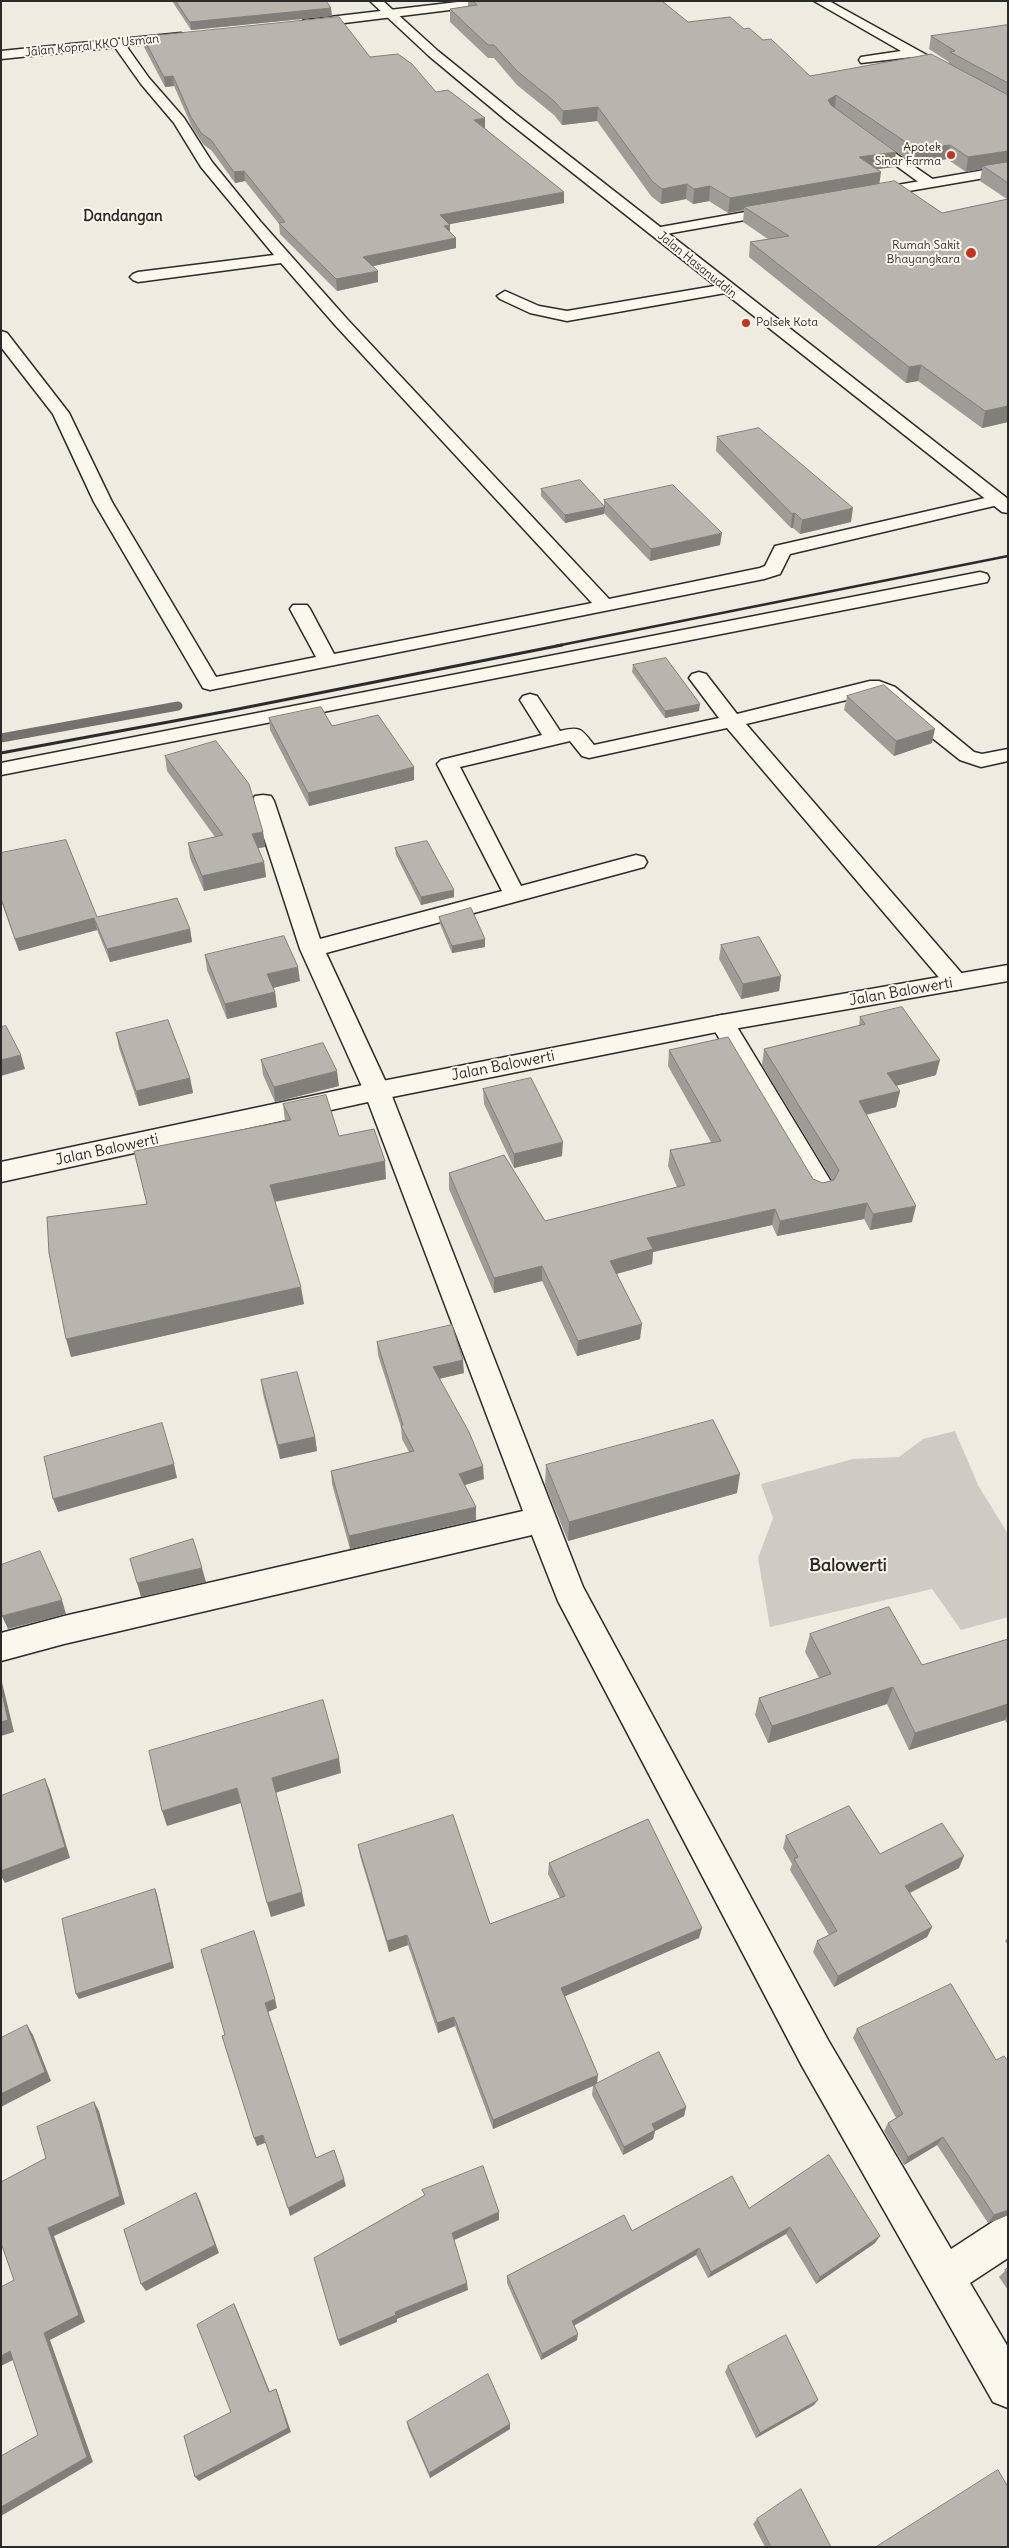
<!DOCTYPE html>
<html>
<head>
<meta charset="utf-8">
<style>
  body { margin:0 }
  #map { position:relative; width:1009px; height:2548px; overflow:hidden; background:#eeebe0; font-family:Delius,sans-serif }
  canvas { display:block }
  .frame { position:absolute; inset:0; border:2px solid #2b2b2b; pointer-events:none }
</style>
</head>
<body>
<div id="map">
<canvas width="1009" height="2548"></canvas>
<div class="frame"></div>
</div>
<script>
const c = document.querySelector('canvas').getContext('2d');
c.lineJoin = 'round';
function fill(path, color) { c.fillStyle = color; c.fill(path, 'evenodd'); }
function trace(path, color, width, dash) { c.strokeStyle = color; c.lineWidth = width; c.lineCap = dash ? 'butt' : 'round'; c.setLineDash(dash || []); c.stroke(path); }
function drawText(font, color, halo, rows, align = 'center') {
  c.font = font + ' Delius,sans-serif'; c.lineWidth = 4; c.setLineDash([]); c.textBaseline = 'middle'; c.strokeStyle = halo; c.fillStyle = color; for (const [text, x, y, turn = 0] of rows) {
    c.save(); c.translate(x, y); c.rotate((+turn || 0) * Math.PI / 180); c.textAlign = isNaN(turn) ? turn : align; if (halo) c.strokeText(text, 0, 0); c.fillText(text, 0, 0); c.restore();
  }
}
fill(new Path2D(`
  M955,1431L978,1485L1008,1534V1617L961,1630L932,1589L770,1627L758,1558L773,1518L761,1484L853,1459L899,1457L923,1439Z`), '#cecbc2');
trace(new Path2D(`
  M1,738L178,706`), '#74726e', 9);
const minor = new Path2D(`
  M814,1H829L1008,100V109L912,57L861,63L859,60L861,57L901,51Z
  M118,39L122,40L149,78L184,118L212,162L260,221L347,319L609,599L760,568L765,566L775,546L998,495L1004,496L1007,500L1004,504L998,505L790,554L780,574L764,579L210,690L203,688L94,502L53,414L1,347V331L7,333L69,413L112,502L216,677L316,657L290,609L293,605H307L310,609L334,654L592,603L335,325L281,263L138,282L133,280L130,277L133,274L138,272L274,255L201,167L174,123L141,84L112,43Z
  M866,133L934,180L936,183L934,186H924L861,140L859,137Z
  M726,284L731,286L734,289L731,292L567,321L530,313L500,299L497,296L505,291L539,306L567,311Z
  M980,572L987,574L989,578L987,582L1,775V763Z
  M699,672L706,674L737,714L870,681H879L895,687L974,752L982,754L1008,749V761L981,767L960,760L876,693L746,724L964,976L968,982L964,988L956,990L948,988L727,728L589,758L582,756L570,741L460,767L521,886L636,855L644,857L647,862L644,867L326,953L390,1091L583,1587L828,2040L951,2249L994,2221L1008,2215V2258L970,2283L1008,2347V2408L993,2402L802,2066L558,1601L532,1535L64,1644L1,1661V1633L64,1616L523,1511L364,1091L300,949L252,801L255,796L263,795L271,796L274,801L320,939L502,891L437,764L441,760L542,735L520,700L523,696L530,694L537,696L560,731C581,726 581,729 594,745L719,718L689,678L692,674Z
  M722,1015L731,1017L830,1180L834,1187L830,1194L821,1197L812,1194L710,1023L713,1017Z`);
const tertiary = new Path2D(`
  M1008,166V174L868,198L861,194L868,190Z
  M779,206L784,207L786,210L784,213L655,236L648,232L655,228Z
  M1008,965V981L722,1031L377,1100L1,1182V1162L377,1082L722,1015Z`);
const secondary = new Path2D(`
  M466,1H504L498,4L304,28L298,24L304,20Z
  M181,33L187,37L185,40L1,59V51Z`);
const primary = new Path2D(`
  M370,1H383L438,51L517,115L1008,499V513L1002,512L507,121L429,56Z`);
trace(minor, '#2b2b2b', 3);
trace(tertiary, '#2b2b2b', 3);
trace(secondary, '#2b2b2b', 3);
trace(primary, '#2b2b2b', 3);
fill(minor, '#fbf7ec');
fill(tertiary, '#fbf7ec');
fill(secondary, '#fbf7ec');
fill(primary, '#fbf7ec');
trace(new Path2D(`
  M556,646L1008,556`), '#2b2b2b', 2.5);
trace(new Path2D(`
  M1,753L228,711L562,645`), '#2b2b2b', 3);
fill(new Path2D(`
  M172,1H326L332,16L191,30Z
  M468,1H662L688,22L744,29L763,40L810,76L948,64L949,62L929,49L931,36L1008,25V422L982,428L918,381L906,383L749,257L750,242L768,239L743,222L744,210L728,213L709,201L693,204L686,199L661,204L651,196L597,121L562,125L554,115L517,85L494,58H488L450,22V9L468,6ZM875,137L914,164L947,159L966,172L982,169L980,181L1007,199L942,213L879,184L877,169L894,167Z
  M143,37L370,57L485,118V128L564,203L449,224L450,225V232L456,238V248L373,266L378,282L337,291L280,234L279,224L245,181L235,183L212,151L203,144L192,127L174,86L165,87L144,47Z
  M717,437L851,522L800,534L793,528H791L716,451Z
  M541,489L604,506V500L720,545L650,561L604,513V514L565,523L541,496Z
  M633,665L699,711L665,718L632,672Z
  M847,696L932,743L894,756L844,710Z
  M269,718L414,780L309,806L270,730Z
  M165,756L263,832L265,847L258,848L264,862L266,877L204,891L190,858L188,843L215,837L167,771Z
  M395,848L454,897L421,905L396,855Z
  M1,853L97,917L190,929L192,942L110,962L97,930L19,951L1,901Z
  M439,917L485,947L452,953L440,924Z
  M721,945L781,976L779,991L741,999L719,959Z
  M205,955L300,981L273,988L275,992L277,1007L227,1019L207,970Z
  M860,1017L936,1075L896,1086L900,1091L896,1107L866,1115L912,1222L870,1230L864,1219L777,1236L772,1225L653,1252L652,1264L616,1274L640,1339L577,1356L542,1281L494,1293L449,1189V1173L545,1221L677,1187L668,1166L670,1150L711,1142L668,1066L669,1050L813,1179L823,1183L832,1180L762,1065L764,1049L859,1026Z
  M116,1033L190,1078L193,1093L139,1106L119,1048Z
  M261,1060L339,1086L275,1102L263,1075Z
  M483,1089L562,1156L514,1168L484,1104Z
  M283,1104L339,1136L386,1179L275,1202L304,1304L71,1357L147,1204L134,1151L285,1121Z
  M377,1342L464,1373L439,1379L484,1479L464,1485L476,1520L350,1549L332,1484L331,1471L409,1452L402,1439L401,1427L378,1355Z
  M261,1380L315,1437L317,1451L280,1459L263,1394Z
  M546,1465L737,1493L568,1541L545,1485Z
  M810,1634L922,1665L1008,1639V1725L1005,1720L909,1750L887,1704L768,1743L755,1715L759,1698L819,1678L805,1652Z
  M786,1836L880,1854L959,1868L910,1893L932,1927L927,1937L834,1987L813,1952L817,1941L829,1935L790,1870L792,1864L783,1848Z
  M358,1845L490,1924L560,1898L548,1874L549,1863L699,1938L565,1996L597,2083L686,2107L684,2116L655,2131L653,2139L623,2155L592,2095L593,2086L493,2129L455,2026L438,2033L408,1945L389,1952L360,1856Z
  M1008,1937V1945L1005,1941Z
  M857,2029L996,2060L1008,2061V2215L988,2223L937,2145L904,2165L884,2131L888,2123L896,2118L853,2038Z
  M749,2208L875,2243L816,2284L786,2234L708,2278L696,2255L574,2326L577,2340L541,2360L507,2283V2276L632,2231Z
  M1008,2268V2290L999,2277Z
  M728,2366L814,2405L756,2438L725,2372Z
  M407,2422L510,2424V2429L430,2478L408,2428Z
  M757,2519L831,2547H765L753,2524Z`), '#9e9c96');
fill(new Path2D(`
  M331,8L332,16L191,30L190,22Z
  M173,76L174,86L165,87L164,77Z
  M836,95L835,109L826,114L828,100Z
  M598,107L597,121L562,125L563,111Z
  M485,118V128L474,120Z
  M950,145L947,159L914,164L916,149Z
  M1008,151V165L983,166L982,169L966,172L968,157Z
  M896,152L894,167L857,172L859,157Z
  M244,171L245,181L235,183L234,172Z
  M881,172L879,187L744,207V210L728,213L730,198Z
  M687,184L686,199L661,204L662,189Z
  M710,186L709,201L693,204L694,189Z
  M564,192V203L440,226V215Z
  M450,225V236L444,226Z
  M456,238V248L364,268L363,257Z
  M378,271V282L337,291L336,279Z
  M921,365L918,381L906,383L909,367Z
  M1008,406V422L982,428L985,411Z
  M605,507L604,514L565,523V515Z
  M853,508L851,522L800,534L802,520Z
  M795,513L793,528H791L792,514Z
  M722,533L720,545L650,561L651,549Z
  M700,704L699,711L665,718V711Z
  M935,729L932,743L894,756L896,741Z
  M414,767V780L309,806L308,793Z
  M263,832L265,847L253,849L252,834Z
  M264,862L266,877L204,891L202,876Z
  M454,890V897L421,905V897Z
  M94,918L97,930L19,951L15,939Z
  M190,929L192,942L110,962L107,949Z
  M485,939V947L452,953V946Z
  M298,967L300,981L269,989L267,974Z
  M781,976L779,991L741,999L743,984Z
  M275,992L277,1007L227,1019L225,1004Z
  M21,1055L25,1069L1,1076V1060Z
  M940,1060L936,1075L884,1089L887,1073Z
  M337,1071L339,1086L275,1102L274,1087Z
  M190,1078L193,1093L139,1106L136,1091Z
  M900,1091L896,1107L856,1117L859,1101Z
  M563,1142L562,1156L514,1168V1154Z
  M385,1161L386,1179L272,1202L270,1185Z
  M867,1203L864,1219L777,1236L780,1221Z
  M916,1206L912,1222L870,1230L873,1214Z
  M775,1209L772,1225L653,1252L652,1264L609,1276L610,1261L647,1238Z
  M542,1266V1281L494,1293V1278Z
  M301,1287L304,1304L71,1357L66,1339Z
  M642,1324L640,1339L577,1356L578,1341Z
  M463,1360L464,1373L433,1380V1367Z
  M315,1437L317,1451L280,1459L278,1445Z
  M174,1464L177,1478L58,1512L53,1499Z
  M483,1466L484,1479L459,1487V1474Z
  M740,1474L737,1493L568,1541L569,1522Z
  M476,1507V1520L350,1549L349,1536Z
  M202,1568L206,1582L141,1597L137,1583Z
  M62,1600L66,1614L8,1629L2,1616Z
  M1,1678L14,1732L1,1736Z
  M893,1687L887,1704L768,1743L772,1726Z
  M1008,1704V1713L1005,1720L909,1750L915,1733Z
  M339,1758L341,1773L275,1793L272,1778Z
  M45,1779L50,1791L70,1858L5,1883L1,1876V1871Z
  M237,1788L241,1803L167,1826L162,1811Z
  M964,1856L959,1868L900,1897L905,1886Z
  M155,1889L157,1894L174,1968L79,1999L76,1994Z
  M302,1892L305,1906L271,1917L267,1903Z
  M932,1927L927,1937L834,1987L838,1976Z
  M702,1928L699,1938L561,1998V1988Z
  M407,1935L408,1945L389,1952L387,1941Z
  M275,1999L277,2008L268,2012L265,2003Z
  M454,2017L455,2026L438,2033L437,2023Z
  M27,2025L33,2035L51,2081L1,2107V2094Z
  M598,2075L597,2084L493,2129V2120Z
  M94,2102L99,2111L125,2204L54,2236L85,2322L50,2340L93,2462L1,2516V2507L87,2457L44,2333L48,2228Z
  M686,2107L684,2116L655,2131L653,2139L623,2155L624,2147L652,2124Z
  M263,2135L265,2143L257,2146L254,2138Z
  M943,2137L937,2145L904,2165L908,2157Z
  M344,2179L346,2186L290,2216L288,2208Z
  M196,2193L200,2201L219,2253L146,2291L141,2284Z
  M1008,2210V2215L988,2223L994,2215Z
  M499,2212V2220L452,2241V2233Z
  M790,2227L786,2234L708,2278L711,2272Z
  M880,2236L875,2243L816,2284L820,2277Z
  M699,2248L696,2255L571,2327L572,2321Z
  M467,2283L468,2290L397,2319V2322L340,2346L338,2340L395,2312Z
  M234,2304L237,2310L272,2397L269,2392Z
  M578,2334L577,2340L541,2360L542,2354Z
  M10,2351L17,2358L1,2366V2356Z
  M276,2389L278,2394L291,2432L199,2481L195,2477Z
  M818,2400L814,2405L756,2438L760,2433Z
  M510,2424V2429L430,2478L429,2473Z`), '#817f7a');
const building = new Path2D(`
  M176,1H326L331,8L190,22Z
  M473,1H662L688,22L730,17L744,29L749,28L763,40L771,39L810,76L931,54L1008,95V151L968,157L950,145L916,149L836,95L828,100L831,105L896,152L859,157L881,172L730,198L710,186L694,189L687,184L662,189L652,181L598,107L563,111L554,101L517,71L494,45H488L450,9L477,5Z
  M339,17L370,57L398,54L412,64L436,92L448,90L485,118L474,120L564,192L440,215L450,225L444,226L456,238L363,257L378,271L336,279L279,223L285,222L244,171L234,172L211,140L201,133L191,117L173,76L164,77L143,37Z
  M1008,25V83L950,52L955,51L931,36Z
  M1008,162V183L983,166Z
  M895,181L942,213L1008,199V406L985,411L921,365L909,367L750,242L789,236L744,207Z
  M759,428L853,508L802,520L795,513L792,514L717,437Z
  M580,480L605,507L565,515L541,489Z
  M673,485L722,533L651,549L604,500Z
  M666,658L700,704L665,711L633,665Z
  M884,685L935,729L896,741L847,696Z
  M321,707L332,726L378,715L414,767L308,793L269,718Z
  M216,741L249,784L263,832L252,834L264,862L202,876L188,843L223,835L165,756Z
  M66,840L97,917L177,898L190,929L107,949L94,918L15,939L1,898V853Z
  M427,841L454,890L421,897L395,848Z
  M471,908L485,939L452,946L439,917Z
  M284,936L298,967L267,974L275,992L225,1004L205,955Z
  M759,937L781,976L743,984L721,945Z
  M902,1007L940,1060L887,1073L900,1091L859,1101L916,1206L873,1214L867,1203L780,1221L775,1209L647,1238L653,1249L610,1261L642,1324L578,1341L542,1266L494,1278L449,1173L504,1155L545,1221L685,1185L670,1150L721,1141L669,1050L728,1037L813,1179L823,1183L834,1180L839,1170L764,1049L865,1024L860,1017Z
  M168,1020L190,1078L136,1091L116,1033Z
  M6,1026L21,1055L1,1060V1027Z
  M323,1043L337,1071L274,1087L261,1060Z
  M531,1078L563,1142L514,1154L483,1089Z
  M326,1095L339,1136L374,1129L385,1161L270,1185L301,1287L66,1339L49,1253L47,1217L147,1204L134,1151L291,1120L283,1104Z
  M452,1325L463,1360L433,1367L469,1432L483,1466L459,1474L476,1507L349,1536L331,1471L414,1451L401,1426L403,1425L377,1342Z
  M297,1372L315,1437L278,1445L261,1380Z
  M713,1420L740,1474L569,1522L546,1465Z
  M162,1423L174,1464L53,1499L44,1457Z
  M193,1539L202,1568L137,1583L130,1559Z
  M40,1551L62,1600L2,1616L1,1606V1565Z
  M889,1607L922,1665L1008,1639V1704L915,1733L893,1687L772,1726L759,1698L831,1674L810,1634Z
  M1,1689L8,1720L1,1722Z
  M323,1700L339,1758L272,1778L302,1892L267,1903L237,1788L162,1811L149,1751Z
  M45,1779L65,1847L1,1871V1796Z
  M849,1806L880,1854L942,1823L964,1856L905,1886L932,1927L838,1976L817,1941L837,1931L794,1859L798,1857L786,1836Z
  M453,1815L490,1924L565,1896L549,1863L648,1819L702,1928L561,1988L598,2075L493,2120L454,2017L437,2023L407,1935L387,1941L358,1845Z
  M155,1889L172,1962L76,1994L62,1919Z
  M254,1931L275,1999L265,2003L316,2158L334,2150L344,2179L288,2208L263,2135L254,2138L222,2036L225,2035L201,1950Z
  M951,1984L996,2060L1004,2056L1008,2061V2210L994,2215L943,2137L908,2157L888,2123L903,2114L857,2029Z
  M27,2025L45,2072L1,2094V2038Z
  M659,2052L686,2107L652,2124L655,2130L624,2147L594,2085Z
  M94,2102L120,2196L48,2228L79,2315L44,2333L87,2457L1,2507V2456L38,2435L10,2351L1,2356V2287L14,2280L1,2243V2182L46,2158L37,2127Z
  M829,2155L880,2236L820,2277L790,2227L711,2272L699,2248L572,2321L578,2334L542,2354L507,2276L624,2215L632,2231L732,2176L749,2208Z
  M483,2166L499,2212L452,2233L467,2283L395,2312L396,2315L338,2340L314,2258L425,2195L422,2190Z
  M196,2193L215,2245L141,2284L124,2230Z
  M1008,2268V2274L1005,2270Z
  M234,2304L269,2392L276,2389L288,2428L195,2477L184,2436L231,2412L197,2325Z
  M786,2335L818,2400L760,2433L728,2366Z
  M488,2374L510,2424L429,2473L407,2422Z
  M998,2470L1008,2487V2547H876Z
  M801,2489L831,2547H771L757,2519Z`);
fill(building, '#b8b5ae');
trace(building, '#817f7a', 1);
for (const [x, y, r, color] of [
  [951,155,5,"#c8321e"],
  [971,253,6,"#c8321e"],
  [746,323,5,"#c8321e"]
]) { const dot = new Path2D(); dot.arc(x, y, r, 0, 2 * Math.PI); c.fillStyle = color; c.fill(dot); trace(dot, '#fbf7ec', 2); }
drawText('12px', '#2b2b2b', '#fbf7ec', [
  ["Jalan Kopral KKO Usman",92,46,-6],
  ["Jalan Hasanuddin",697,265,39]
]);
drawText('12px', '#2b2b2b', '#fbf7ec', [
  ["Apotek",941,148],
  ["Sinar Farma",941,162],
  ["Rumah Sakit",960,246],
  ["Bhayangkara",960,260],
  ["Polsek Kota",756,323,"left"]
], 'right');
drawText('bold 15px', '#2b2b2b', '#fbf7ec', [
  ["Dandangan",123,217]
]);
drawText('15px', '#2b2b2b', '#fbf7ec', [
  ["Jalan Balowerti",901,992,-10],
  ["Jalan Balowerti",503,1066,-11],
  ["Jalan Balowerti",107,1150,-12]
]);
drawText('bold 18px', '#2b2b2b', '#fbf7ec', [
  ["Balowerti",848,1566]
]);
</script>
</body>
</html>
